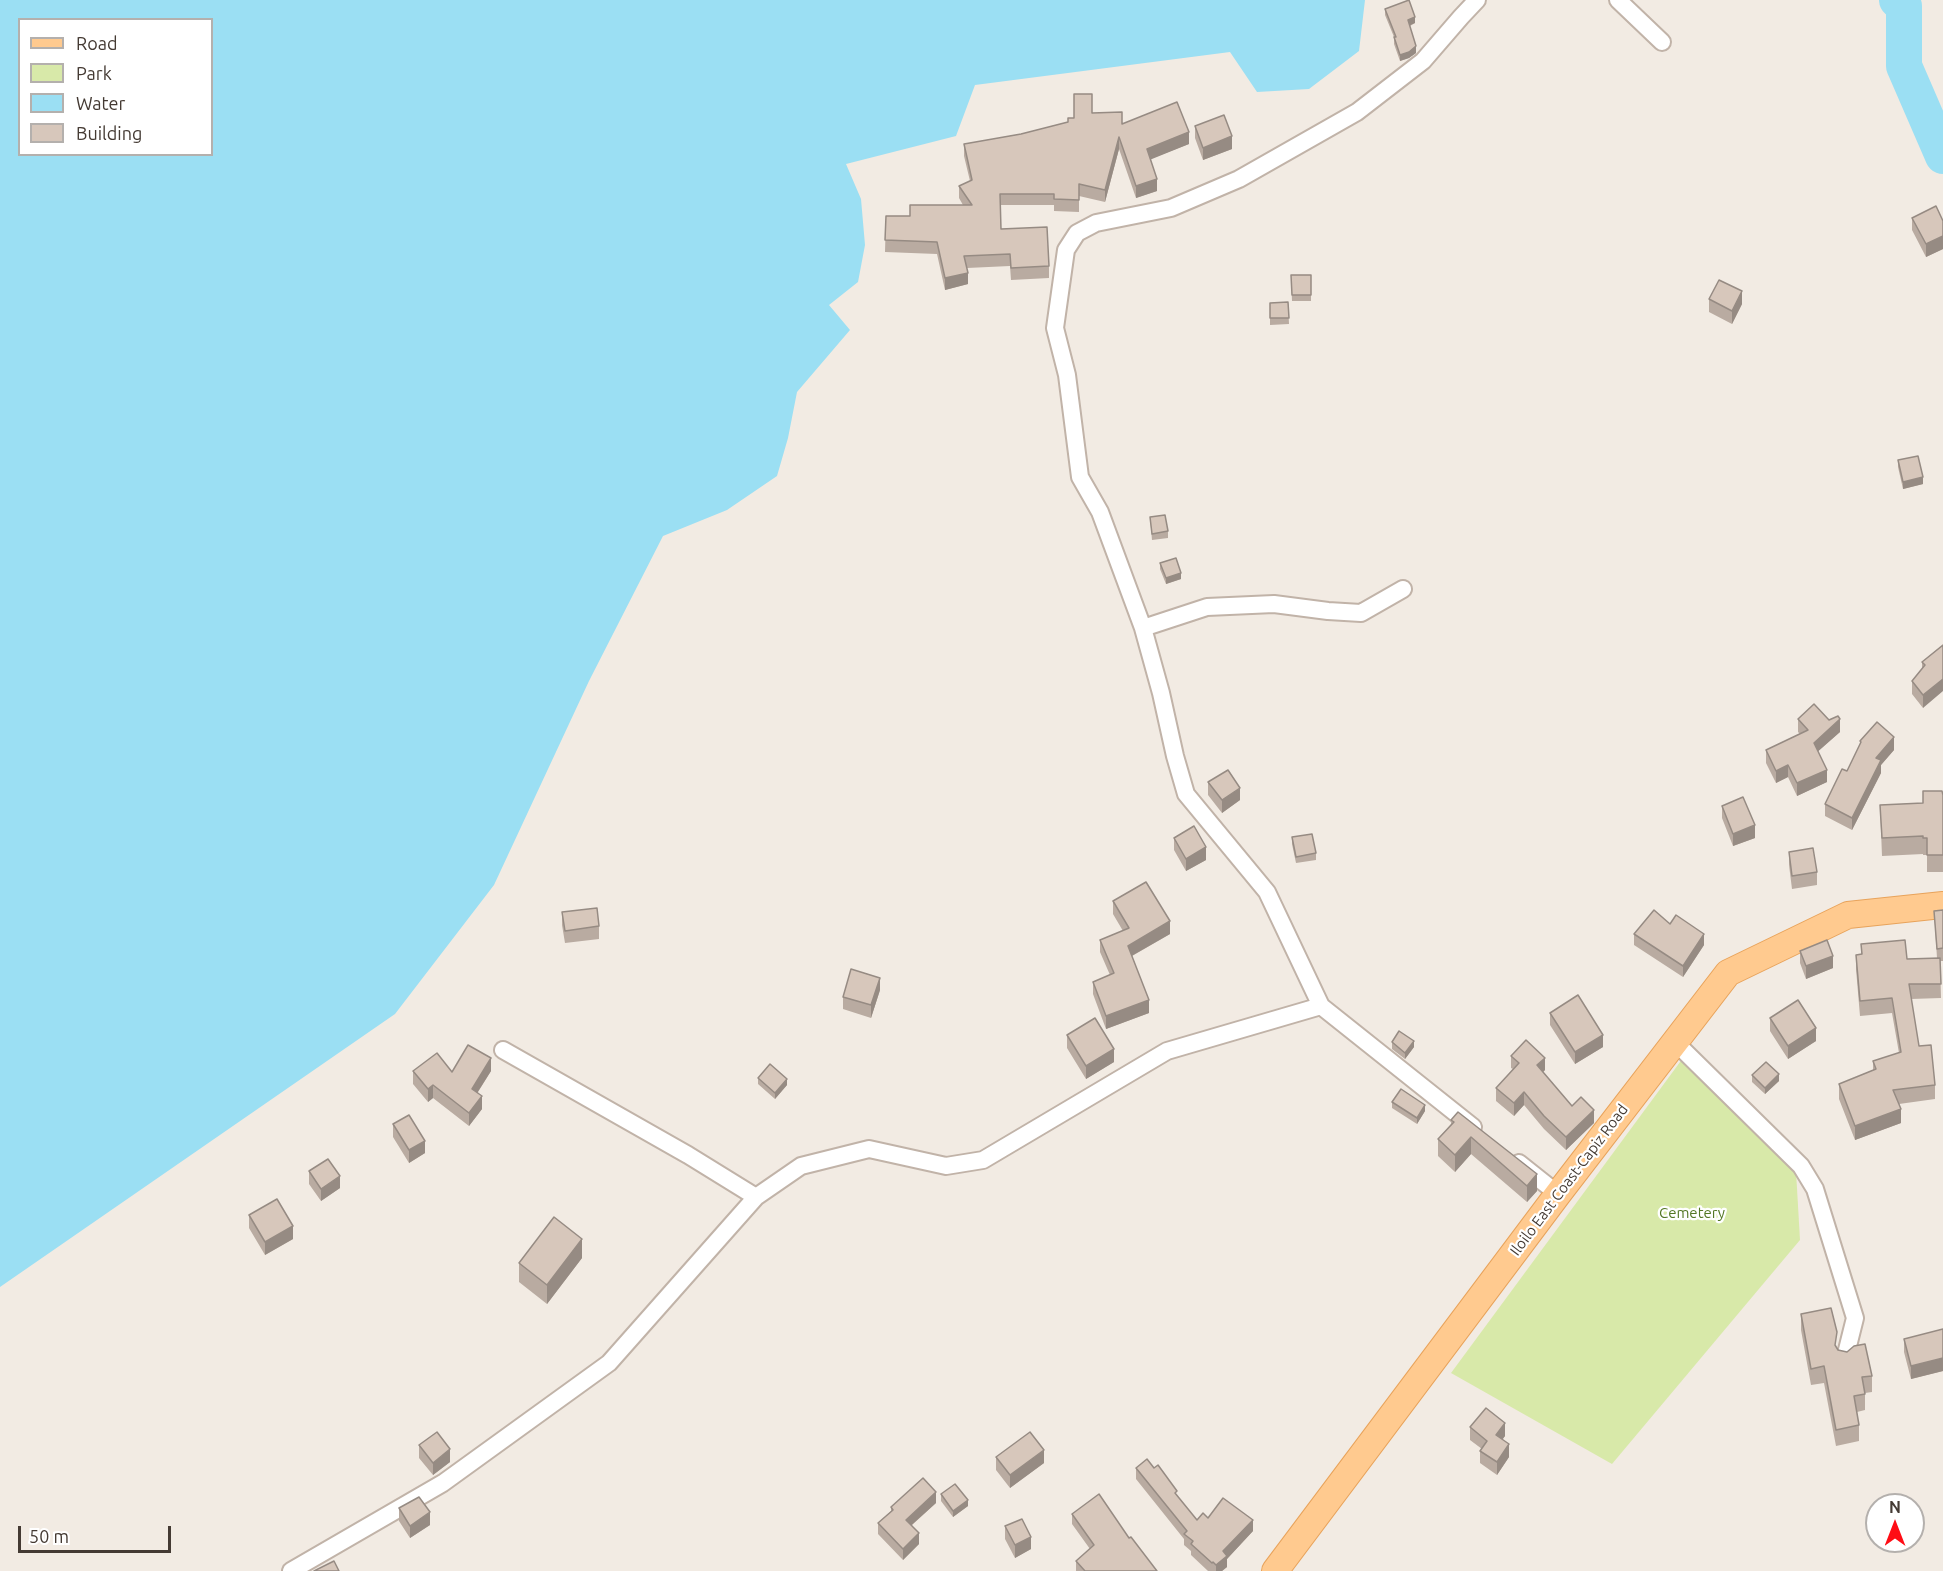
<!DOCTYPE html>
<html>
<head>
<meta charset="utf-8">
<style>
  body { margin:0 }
  #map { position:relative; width:1943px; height:1571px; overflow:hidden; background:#f2ebe3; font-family:Ubuntu,sans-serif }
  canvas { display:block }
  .legend { position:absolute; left:18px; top:18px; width:195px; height:138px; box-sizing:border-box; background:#fff; border:2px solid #b4b0ad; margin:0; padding:8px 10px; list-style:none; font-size:18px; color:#443a33 }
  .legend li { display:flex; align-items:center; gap:12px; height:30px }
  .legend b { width:30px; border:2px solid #b4b0ad }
  .north { position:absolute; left:1865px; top:1493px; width:60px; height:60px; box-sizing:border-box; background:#fff; border:2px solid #b4b0ad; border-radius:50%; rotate:0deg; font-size:16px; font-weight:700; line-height:24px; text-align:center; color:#443a33 }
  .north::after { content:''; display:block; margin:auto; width:21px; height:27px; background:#ff0d15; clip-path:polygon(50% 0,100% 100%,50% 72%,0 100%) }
  .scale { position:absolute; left:18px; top:1526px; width:153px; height:27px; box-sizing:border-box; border:3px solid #443a33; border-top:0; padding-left:8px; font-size:18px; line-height:21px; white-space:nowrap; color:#443a33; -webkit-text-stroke:4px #fff; paint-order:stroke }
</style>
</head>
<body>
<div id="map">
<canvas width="1943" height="1571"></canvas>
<ul class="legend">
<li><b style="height:8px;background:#ffca8f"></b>Road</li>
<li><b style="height:16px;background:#d8e9a9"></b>Park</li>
<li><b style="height:16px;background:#9bdff3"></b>Water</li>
<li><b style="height:16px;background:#d7c7bb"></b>Building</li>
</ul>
<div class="north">N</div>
<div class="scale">50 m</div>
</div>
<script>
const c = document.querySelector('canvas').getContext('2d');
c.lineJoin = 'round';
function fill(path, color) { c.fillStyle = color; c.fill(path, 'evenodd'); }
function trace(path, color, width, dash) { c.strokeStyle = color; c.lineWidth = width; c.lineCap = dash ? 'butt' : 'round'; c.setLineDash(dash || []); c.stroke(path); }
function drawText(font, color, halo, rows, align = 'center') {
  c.font = font + ' Ubuntu,sans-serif'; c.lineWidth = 4.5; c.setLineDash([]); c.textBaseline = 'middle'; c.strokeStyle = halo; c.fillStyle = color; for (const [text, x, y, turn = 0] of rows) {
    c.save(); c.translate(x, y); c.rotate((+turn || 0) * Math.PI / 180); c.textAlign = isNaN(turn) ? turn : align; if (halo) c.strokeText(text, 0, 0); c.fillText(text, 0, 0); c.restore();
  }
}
fill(new Path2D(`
  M1683,1058L1796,1171L1800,1240L1612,1464L1451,1373Z`), '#d8e9a9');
fill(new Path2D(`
  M0,0H1365L1359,51L1309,89L1257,92L1230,52L975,85L956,136L846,164L861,199L865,245L858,282L829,305L850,330L797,392L788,438L777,476L727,510L663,536L589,681L494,885L395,1014L0,1287ZM20,20H212V154H20Z`), '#9bdff3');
trace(new Path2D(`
  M1897,0L1904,6V66L1943,156`), '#9bdff3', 36);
const street = new Path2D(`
  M1618,0L1662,42
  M1143,628L1207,607L1274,604L1328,611L1361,613L1403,589
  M1321,1006L1267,892L1186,794L1175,756L1161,693L1143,628L1100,512L1080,477L1067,375L1055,328L1066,250L1077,233L1096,223L1171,208L1239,179L1357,112L1423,61L1461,17L1477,0
  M1675,1042L1801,1166L1815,1189L1855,1318L1845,1358
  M503,1050L688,1155L756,1197
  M1519,1163L1558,1194
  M291,1571L443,1483L609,1363L756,1197L801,1166L869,1149L946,1166L983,1160L1167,1051L1321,1006L1473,1127`);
const primary = new Path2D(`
  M1275,1571L1558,1194L1728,973L1848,915L1943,905`);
trace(street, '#c1b3a8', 20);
trace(primary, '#e8a35b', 28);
trace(street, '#fff', 16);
trace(primary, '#ffca8f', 26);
fill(new Path2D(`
  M1385,9L1415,23L1410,26L1416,53L1409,58L1400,61L1394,44V37L1385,15Z
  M1092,113L1122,124L1189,144L1150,159L1157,191L1136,198L1119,149L1105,202L1079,196V212L1054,211V205H1000L1001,229L1049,266V278L1011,280L1010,266L967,268L968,284L945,290L937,254L885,252L886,216H910L963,205L959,198V186L970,181L964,156V144L1021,134L1068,122L1074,118Z
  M1195,126L1232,149L1203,160L1195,138Z
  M1912,218L1943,221V249L1926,257L1912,230Z
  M1291,275H1311V301H1292Z
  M1709,299L1742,304L1732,324L1709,312Z
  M1288,302L1289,324L1270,325V303Z
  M1898,460L1923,484L1903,489L1898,467Z
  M1150,517L1168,531V538L1152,540Z
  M1160,563L1181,579L1166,584L1160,569Z
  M1943,645L1923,708L1912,694V681L1922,669V662Z
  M1798,719L1840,732L1818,751L1827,782L1797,796L1788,777L1776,783L1766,763V750L1800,734L1798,732Z
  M1860,741L1894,750L1881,765V773L1852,830L1825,816V804L1847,771L1860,745Z
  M1208,782L1240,800L1222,813L1208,795Z
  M1943,795V872H1927V855H1923V854L1882,856L1880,805L1923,803Z
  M1722,806L1755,838L1733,846L1722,818Z
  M1292,837L1316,853V860L1296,863L1292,844Z
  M1174,838L1206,860L1186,871L1174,850Z
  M1789,852L1817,872V885L1792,889L1789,865Z
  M1113,901L1170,934L1132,956L1149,1013L1106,1029L1093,994V982L1110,975L1100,952V940L1123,931L1113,914Z
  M1943,910V961H1940L1941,998L1911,999L1919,1046L1935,1085V1099L1899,1104L1901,1123L1855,1140L1839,1099V1084L1873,1071V1061L1899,1053L1892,1013L1860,1016L1856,969V955L1861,954V944L1907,959L1937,958L1934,911Z
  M562,912L599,926V939L565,943L562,925Z
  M1670,924L1704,945L1683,977L1634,945V934Z
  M1800,951L1833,968L1806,979L1800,963Z
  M880,990L871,1018L843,1009V997Z
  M1550,1013L1603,1047L1575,1064L1550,1025Z
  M1770,1018L1816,1041L1788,1059L1770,1031Z
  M1067,1035L1114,1062L1086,1079L1067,1048Z
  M1392,1042L1414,1047L1405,1059L1392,1049Z
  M1511,1056L1545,1070L1543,1072L1572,1106L1594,1123L1566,1150L1544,1129L1524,1105L1514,1116L1496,1101V1088L1513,1069L1511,1068Z
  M413,1071L452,1072L491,1071L478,1092L482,1109L469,1126L433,1098L428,1102L413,1084Z
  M1752,1075L1779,1081L1765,1094L1752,1082Z
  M758,1078L787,1085L775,1099L758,1084Z
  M1392,1102L1425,1111L1417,1124L1392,1108Z
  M1451,1120L1537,1191L1527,1202L1471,1154L1455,1172L1438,1156V1139L1451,1124Z
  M393,1124L425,1153L409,1163L393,1137Z
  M309,1171L340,1188L321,1201L309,1184Z
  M249,1215L293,1239L265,1255L249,1228Z
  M582,1258L547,1304L519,1282V1263Z
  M1801,1314L1838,1350L1872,1376V1392L1865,1393V1410L1857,1412L1859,1425V1441L1836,1446L1824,1383L1811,1385L1801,1330Z
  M1943,1329V1371L1911,1379L1904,1352V1339Z
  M1470,1427L1505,1436L1503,1439L1509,1457L1497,1475L1480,1463V1451L1482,1449L1470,1440Z
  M419,1445L450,1462L433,1475L419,1458Z
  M996,1457L1044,1463L1010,1488L996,1470Z
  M1136,1468L1177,1496L1197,1520L1208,1518L1253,1531L1227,1559V1567L1222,1571H1208L1191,1555V1551L1184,1545V1539L1136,1479Z
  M941,1494L968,1506L953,1517L941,1501Z
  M936,1503L912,1525L919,1544L903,1560L878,1534V1523L891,1511V1507Z
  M399,1508L430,1525L410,1538L399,1521Z
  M1072,1514L1129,1538L1157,1571H1076V1561L1090,1549L1072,1524Z
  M1005,1526L1031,1549L1015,1558L1005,1539Z`), '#b9aba1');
fill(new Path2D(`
  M1415,17V23L1408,26V20Z
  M1416,46V53L1409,58L1400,61V55Z
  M1189,132V144L1147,161V149Z
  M1232,136V149L1203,160V148Z
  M1119,137V149L1105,202V190Z
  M1157,179V191L1136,198V186Z
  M1943,236V249L1926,257V244Z
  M968,273V284L945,290V278Z
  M1742,291V304L1732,324V311Z
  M1923,477V484L1903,489V482Z
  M1181,573V579L1166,584V578Z
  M1943,679V691L1923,708V695Z
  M1840,719V732L1814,755V743Z
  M1894,737V750L1881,765V773L1852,830V818L1876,758Z
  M1788,765V777L1776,783V771Z
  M1827,770V782L1797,796V783Z
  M1240,788V800L1222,813V800Z
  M1755,825V838L1733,846V834Z
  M1206,847V860L1186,871V859Z
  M1170,921V934L1128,958V946Z
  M1704,934V945L1683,977V966Z
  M1833,956V968L1806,979V966Z
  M880,978V990L871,1018V1005Z
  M1149,1000V1013L1106,1029V1016Z
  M1816,1028V1041L1788,1059V1046Z
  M1603,1035V1047L1575,1064V1052Z
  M1414,1041V1047L1405,1059V1053Z
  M1114,1049V1062L1086,1079V1066Z
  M491,1058V1071L472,1101V1089Z
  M1545,1058V1070L1537,1078V1065Z
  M1779,1074V1081L1765,1094V1088Z
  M787,1079V1085L775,1099V1093Z
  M433,1085V1098L428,1102V1089Z
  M1524,1092V1105L1514,1116V1103Z
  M482,1096V1109L469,1126V1113Z
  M1425,1105V1111L1417,1124V1118Z
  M1901,1109V1123L1855,1140V1126Z
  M1594,1110V1123L1566,1150V1137Z
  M1471,1137V1154L1455,1172V1155Z
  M425,1141V1153L409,1163V1150Z
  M1537,1174V1191L1527,1202V1186Z
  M340,1176V1188L321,1201V1189Z
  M293,1226V1239L265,1255V1242Z
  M582,1239V1258L547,1304V1285Z
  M1943,1358V1371L1911,1379V1366Z
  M1505,1423V1436L1496,1447V1435Z
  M1509,1444V1457L1497,1475V1462Z
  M450,1449V1462L433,1475V1463Z
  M1044,1450V1463L1010,1488V1475Z
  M936,1492V1503L906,1530V1520Z
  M968,1500V1506L953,1517V1511Z
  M430,1512V1525L410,1538V1526Z
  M1253,1520V1531L1227,1559V1567L1222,1571H1216V1565L1223,1551Z
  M919,1533V1544L903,1560V1549Z
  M1031,1537V1549L1015,1558V1545Z`), '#968b83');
const building = new Path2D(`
  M1409,0L1415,17L1408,20L1416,46L1409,52L1400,55L1394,37H1396L1385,9Z
  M1074,94H1092V113L1122,112V124L1177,102L1189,132L1147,149L1157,179L1136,186L1119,137L1105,190L1079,184V200L1054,199V194H1000L1001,229L1047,227L1049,266L1011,268L1010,254L964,256L968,273L945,278L937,242L885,240L886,216H910V205H972L959,186L972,180L964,144L1021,134L1068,122V118H1074Z
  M1224,115L1232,136L1203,148L1195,126Z
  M1936,206L1943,221V236L1926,244L1912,218Z
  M1291,275H1311V295H1292Z
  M1719,280L1742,291L1732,311L1709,299Z
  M1288,302L1289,318H1270V303Z
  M1918,456L1923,477L1903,482L1898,460Z
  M1165,515L1168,531L1152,534L1150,517Z
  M1176,558L1181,573L1166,578L1160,563Z
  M1943,645V679L1923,695L1912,681L1925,665L1922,662Z
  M1814,704L1829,720L1838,716L1840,719L1814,743L1827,770L1797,783L1788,765L1776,771L1766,750L1808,730L1798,719Z
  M1877,722L1894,737L1876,758L1881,760L1852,818L1825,804L1842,769L1847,771L1861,742L1860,741Z
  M1228,770L1240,788L1222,800L1208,782Z
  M1923,791H1942L1943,795V855H1927V838H1923V836L1882,838L1880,805L1923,803Z
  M1743,797L1755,825L1733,834L1722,806Z
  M1194,826L1206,847L1186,859L1174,838Z
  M1312,834L1316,853L1296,857L1292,837Z
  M1813,848L1817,872L1792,876L1789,852Z
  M1146,882L1170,921L1128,946L1149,1000L1106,1016L1093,982L1114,973L1100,940L1129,928L1113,901Z
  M597,908L599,926L565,931L562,912Z
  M1654,910L1670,924L1676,915L1704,934L1683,966L1634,934Z
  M1943,910V948L1937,949L1934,911Z
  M1827,940L1833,956L1806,966L1800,951Z
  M1905,940L1907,959L1940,958L1941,984H1909L1919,1046L1931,1045L1935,1085L1893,1090L1901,1109L1855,1126L1839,1084L1876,1069L1873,1061L1901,1052L1892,998L1860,1001L1856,955L1862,954L1861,944Z
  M851,969L880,978L871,1005L843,997Z
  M1578,995L1603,1035L1575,1052L1550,1013Z
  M1798,1000L1816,1028L1788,1046L1770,1018Z
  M1095,1018L1114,1049L1086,1066L1067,1035Z
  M1399,1031L1414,1041L1405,1053L1392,1042Z
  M1526,1040L1545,1058L1537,1065L1572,1106L1581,1097L1594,1110L1566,1137L1544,1116L1524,1092L1514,1103L1496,1088L1519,1063L1511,1056Z
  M468,1045L491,1058L472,1089L482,1096L469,1113L433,1085L428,1089L413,1071L437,1053L452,1072Z
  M1766,1062L1779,1074L1765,1088L1752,1075Z
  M770,1064L787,1079L775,1093L758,1078Z
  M1401,1089L1425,1105L1417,1118L1392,1102Z
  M1458,1112L1537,1174L1527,1186L1471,1137L1455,1155L1438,1139L1454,1122L1451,1120Z
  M409,1115L425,1141L409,1150L393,1124Z
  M328,1159L340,1176L321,1189L309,1171Z
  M277,1199L293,1226L265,1242L249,1215Z
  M554,1217L582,1239L547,1285L519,1263Z
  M1831,1308L1837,1332L1835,1345L1838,1350L1847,1352L1854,1346L1865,1344L1872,1376L1862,1377L1865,1394L1854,1396L1859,1425L1836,1430L1824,1366L1811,1369L1801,1314Z
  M1943,1329V1358L1911,1366L1904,1339Z
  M1486,1408L1505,1423L1496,1435L1509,1444L1497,1462L1480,1451L1487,1441L1470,1427Z
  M437,1432L450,1449L433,1463L419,1445Z
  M1030,1432L1044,1450L1010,1475L996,1457Z
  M1147,1459L1154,1468L1158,1465L1177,1491L1175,1493L1197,1520L1203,1513L1208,1518L1223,1498L1253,1520L1223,1551L1227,1556L1216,1565L1213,1562L1212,1563L1191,1544L1193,1541L1184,1534L1187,1531L1136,1468Z
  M923,1478L936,1492L906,1520L919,1533L903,1549L878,1523L893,1510L891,1507Z
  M955,1484L968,1500L953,1511L941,1494Z
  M1099,1494L1129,1538L1131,1537L1157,1571H1085L1076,1561L1094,1545L1072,1514Z
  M419,1497L430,1512L410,1526L399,1508Z
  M1022,1519L1031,1537L1015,1545L1005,1526Z
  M334,1561L339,1571H314Z`);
fill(building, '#d7c7bb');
trace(building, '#968b83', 1.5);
drawText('15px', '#443a33', '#fff', [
  ["Iloilo East Coast-Capiz Road",1569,1180,-53]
]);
drawText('15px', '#537724', '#fff', [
  ["Cemetery",1692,1213]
]);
</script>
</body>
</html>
